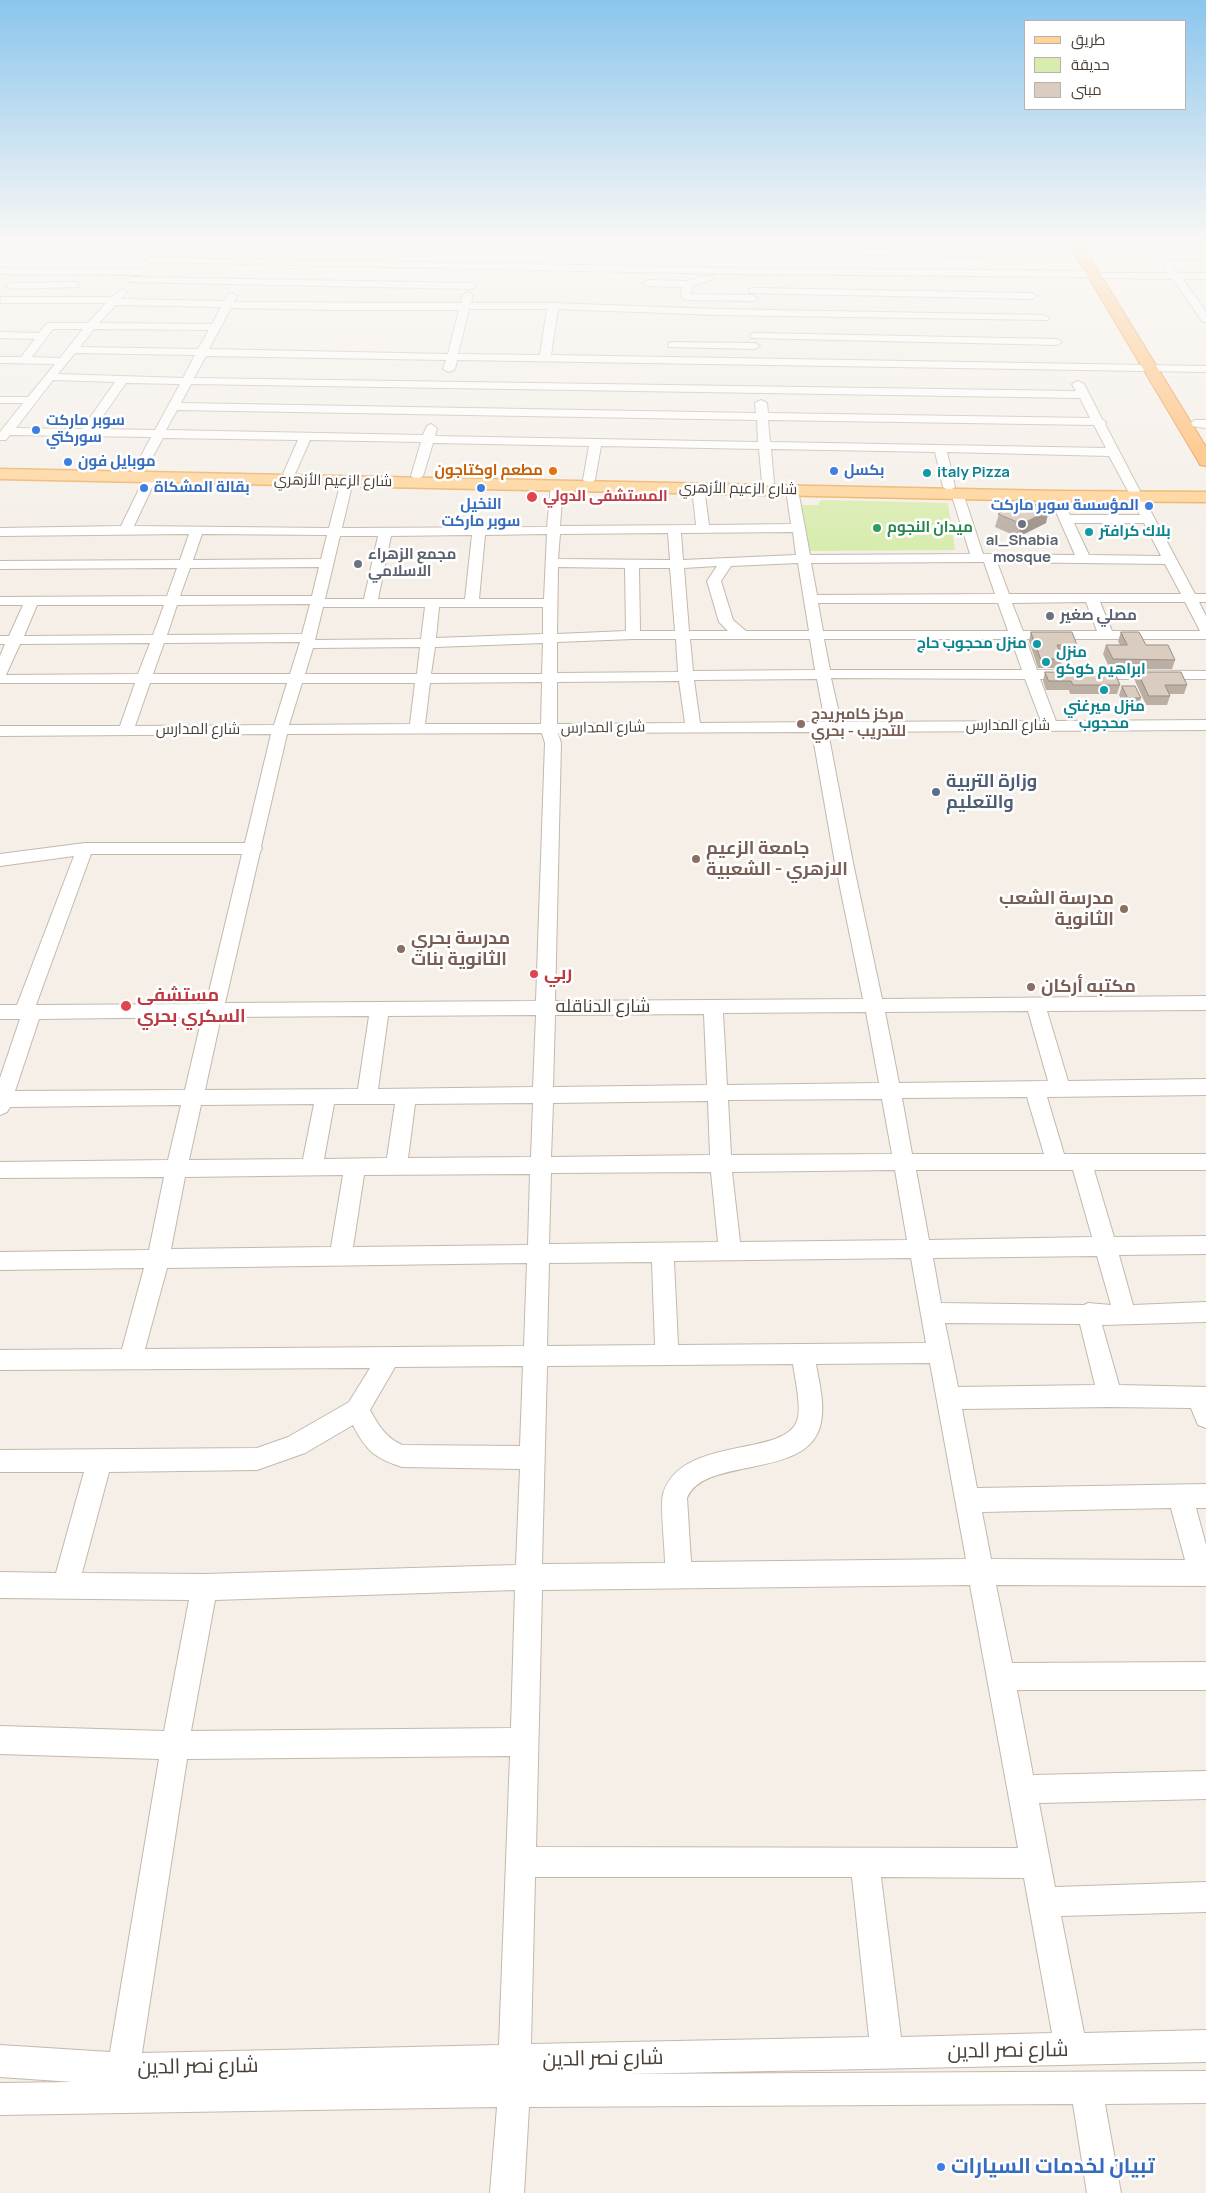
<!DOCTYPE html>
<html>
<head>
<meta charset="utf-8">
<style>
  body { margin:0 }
  #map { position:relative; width:1206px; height:2193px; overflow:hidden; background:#f5efe8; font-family:Manrope,Cairo,sans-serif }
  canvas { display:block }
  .legend { position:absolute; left:1024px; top:20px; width:162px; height:90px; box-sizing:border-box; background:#fff; border:1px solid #b6b2af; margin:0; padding:6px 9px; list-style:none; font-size:15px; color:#493f36 }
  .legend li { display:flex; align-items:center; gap:10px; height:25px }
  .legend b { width:25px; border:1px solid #b6b2af }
</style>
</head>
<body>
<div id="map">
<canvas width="1206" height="2193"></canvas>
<ul class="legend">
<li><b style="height:6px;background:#ffd396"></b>طريق</li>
<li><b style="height:14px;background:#d8ecae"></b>حديقة</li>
<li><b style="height:14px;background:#daccbf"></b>مبنى</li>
</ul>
</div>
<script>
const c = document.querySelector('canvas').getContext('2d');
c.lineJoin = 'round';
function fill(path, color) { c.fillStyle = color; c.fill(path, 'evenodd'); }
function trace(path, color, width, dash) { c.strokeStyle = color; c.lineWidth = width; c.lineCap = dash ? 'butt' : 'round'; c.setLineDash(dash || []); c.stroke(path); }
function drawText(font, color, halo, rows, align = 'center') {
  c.font = font + ' Manrope,Cairo,sans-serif'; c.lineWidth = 5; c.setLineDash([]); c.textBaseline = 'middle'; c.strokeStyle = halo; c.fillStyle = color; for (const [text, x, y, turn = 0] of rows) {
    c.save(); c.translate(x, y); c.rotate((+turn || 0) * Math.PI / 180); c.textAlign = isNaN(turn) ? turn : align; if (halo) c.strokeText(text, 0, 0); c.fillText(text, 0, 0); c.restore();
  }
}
fill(new Path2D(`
  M821,500L948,503L955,550L807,551L799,505H818Z`), '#d8ecae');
const minor = new Path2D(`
  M263,243H489L1010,251L1015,254L1010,257L267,246Z
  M1148,243H1157L1164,253H1206V259H1168L1178,273H1206V279H1183L1206,312V322L1202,321L1173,279L1100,278L1099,276L1104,273H1168Z
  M0,245L83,246L88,249L83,252L0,251Z
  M150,257L732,268L1093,271L1098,274L1093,277L732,274L147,262V258Z
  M0,268L140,269L145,272L140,275L0,274Z
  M708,275L713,278L712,280L692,286L691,294L753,295L758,298L753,301L686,300L681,297L682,287L648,286L643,283L648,280L687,281Z
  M133,277L471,283L476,286L471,289L129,282L128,280Z
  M74,282L78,283V287L11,289L6,286L11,283Z
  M753,288L1032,293L1037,296L1032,299L749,293V289Z
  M122,289L127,292L121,299L224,301L228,294L232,293L237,296L234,302L461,303L463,295L468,292L473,295L471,303H553L717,309L1044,315L1049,318L1048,320L717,315L558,309L551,355L1206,366V372L457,360L455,369L449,372L443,369L446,360L206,356L194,378L1076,391L1072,384L1078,381L1084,384L1102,419L1106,422L1105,424L1140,491L1138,494L1143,497L1195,594H1206V602H1199L1206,616V639H1026L1037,670L1206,671V679H1040L1056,721L1206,720V730L828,732L853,863L882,999L1206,996V1010L1047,1011L1068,1081L1206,1079V1095L1047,1097L1064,1154H1206V1170H1094L1114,1237L1206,1236V1254L1119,1255L1133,1305L1206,1302V1322L1102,1325L1119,1385L1206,1387V1428L1198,1425L1191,1408L1110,1407L962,1409L977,1488L1206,1484V1508H1196L1206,1545V1586L996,1585L1012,1663L1206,1662V1690H1017L1033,1775L1206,1771V1799L1039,1803L1055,1887L1206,1882V1912L1061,1916L1084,2033L1206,2030V2062L625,2074L1206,2071V2103L1105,2104L1121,2193H1087L1073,2104L529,2107L524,2193H490L497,2107L0,2115V2083L73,2082L0,2077V2045L110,2052L159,1759L0,1754V1726L164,1731L189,1600L0,1598V1572L56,1573L84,1472H0V1450L257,1448L288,1437L349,1402L370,1368L0,1370V1350L122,1349L144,1268L0,1270V1252L149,1250L164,1177L0,1178V1162L168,1160L181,1105L10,1107L7,1112L0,1115V1078L20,1019H0V1005H17L74,856L0,866V854L85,843H245L271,734L0,736V726H120L135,683H0V656L5,644H0V636H9L23,605H0V597L167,596L177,568L0,569V561L180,560L189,534L0,536V528L121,526L145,477L151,473L157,477L134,526L329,528L341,481L347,477L353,481L342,528L547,527L551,485L557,481L563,485L560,526L696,525L692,488L698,484L704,488L709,525L791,524L786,490L792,486L798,490L810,555L970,554L951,493L957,489L963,493L983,554L1075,555L1049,496L1055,492L1061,496L1070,515H1140L1131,497L1132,494L1128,491L1109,456L947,452L955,487L949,491L943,487L935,452L771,449L774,483L768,487L762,483L759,449L601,446L595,480L589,484L583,480L589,446L433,443L423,476L417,480L411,476L421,442L310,440L295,474L289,478L283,474L298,440L163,438L145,471L139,475L133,471L151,437L10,435L6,440H0V432L23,403H0V397H28L55,364L0,363V357H21L35,339L0,338V332L39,333L46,324L50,323H88L106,303H1L0,297H112ZM116,305L221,307L212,324L99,323ZM231,308L336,310H459L448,354L209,349ZM469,309H547L540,355L458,354ZM53,329H83L60,358L32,357ZM94,329L209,330L198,349L80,347ZM75,353L195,355L183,378L58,374ZM53,380L115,382L82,429L16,428ZM126,383L180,384L155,430L94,429ZM191,384L1080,398L1090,418L768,413L767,403L761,400L755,403L756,413L181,403ZM177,410L757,420L758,442L435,436L437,428L431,424L427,426L423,435L166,430ZM768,420L1094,425L1106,448L770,442ZM1074,523H1144L1161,556L1089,555ZM793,532L796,555L683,560L681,533ZM668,533L670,560L558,559L560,534ZM202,534L327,535L321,559L193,560ZM547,534L544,599H479L485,535ZM472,535L465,599H378L391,536ZM340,536H378L364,599H325ZM978,562H984L995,594L817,595L811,563ZM997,562L1165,564L1181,594H1009ZM798,563L809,631H746L733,620L721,581L731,566ZM717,566L707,581L719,622L728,631H689L684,568ZM319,567L312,596H180L190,568ZM558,567L625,568L626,631L557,634ZM639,568H670L675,631H640ZM1086,602L1097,631H1023L1012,603ZM1100,602H1185L1200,631H1112ZM818,603H998L1008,631H823ZM310,604L302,634L167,635L177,605ZM37,605H164L153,635L24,636ZM323,607H425L421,639L315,640ZM439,607H543V634L436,638ZM633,639H676L678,672L557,673V642ZM690,639H810L815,670L693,671ZM824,639H1011L1022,670H830ZM300,642L290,674H153L164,643ZM150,643L138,674L6,675L20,644ZM543,643L542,674H431L435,647ZM420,647L417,674H305L313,648ZM831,678L1025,679L1041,721L841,722ZM817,679L825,722L700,723L694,680ZM679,681L685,723L557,724V682ZM542,682L541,724H425L430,683ZM150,683H287L274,725L135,726ZM302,683H415L410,724L289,725ZM812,732L835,863L863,999L555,1001L561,743L558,733ZM542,733L545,743L536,1001L225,1003L260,852L262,848L261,846L287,734ZM91,854H242L206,1004L36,1005ZM1028,1011L1048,1081L899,1083L885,1012ZM866,1012L879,1083L727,1085L723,1013ZM704,1014L707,1085L553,1087L555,1015ZM536,1015L533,1087L378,1089L388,1016ZM369,1016L358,1089L205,1090L221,1017ZM202,1017L185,1090L15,1091L39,1019ZM1027,1097L1044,1154H912L902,1098ZM882,1099L892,1154L731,1155L728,1100ZM708,1101L710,1155L551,1157L553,1103ZM533,1103L531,1157L408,1158L415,1104ZM314,1104L303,1159L189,1160L201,1105ZM334,1104H395L387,1158L324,1159ZM895,1170L907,1240L740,1242L732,1172ZM916,1170H1073L1092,1237L929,1240ZM711,1172L718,1242L549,1244L551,1173ZM530,1174L528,1245L353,1247L364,1175ZM343,1175L331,1247L171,1249L185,1177ZM1097,1256L1111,1305L1088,1303L1084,1305L941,1303L933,1258ZM911,1258L926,1343L678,1345L674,1261ZM652,1262L655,1345L547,1346L549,1263ZM527,1263L524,1346L145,1349L167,1268ZM945,1323L1080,1324L1095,1385L958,1387ZM930,1363L966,1559L691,1562L687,1498C704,1455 811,1481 821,1422C825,1404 819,1382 816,1364ZM793,1364C795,1378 802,1409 797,1421C783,1458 681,1435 663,1494C660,1505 665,1548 665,1563L542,1564L547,1366ZM523,1366L520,1446L402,1445C386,1438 378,1425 370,1410L395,1367ZM353,1425C366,1451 375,1458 402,1467L520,1469L516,1565L204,1574L82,1573L109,1472L257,1470L305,1453ZM1171,1508L1185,1560L991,1559L982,1512ZM970,1585L1018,1848L536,1847L542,1590ZM515,1590L511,1728L191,1731L215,1600ZM510,1756L499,2045L142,2053L187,1759ZM535,1877H852L869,2037L531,2044ZM881,1877L1024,1878L1052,2033L901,2037Z
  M755,333L1057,339L1062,342L1057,345L751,338L750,336L751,334Z
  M673,342L755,343L760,346L755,349L669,347L668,345L669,343Z
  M1195,420H1206V428L1191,426L1189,424Z`);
const major = new Path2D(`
  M0,469L1055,491L1206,492V502L1055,501L0,479Z`);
const highway = new Path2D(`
  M1068,243H1081L1206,447V466L1200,465L1198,461Z`);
trace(minor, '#c4b8ac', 2);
trace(major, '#ecae5f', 3);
trace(highway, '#e88a2f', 2);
fill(minor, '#fff');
fill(major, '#ffd396');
fill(highway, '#ffb868');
fill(new Path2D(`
  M1000,510L1046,523L1018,537L995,527Z
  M1031,632L1077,645L1074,654H1061L1063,659L1060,668H1038L1029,641Z
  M1121,632L1175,660L1172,669H1110L1103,654L1106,645H1120L1118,641Z
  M1045,672L1120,685L1117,694H1070L1069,690H1046L1043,681Z
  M1138,672L1187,685L1184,694H1169L1170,696L1167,705H1146L1135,681Z
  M1122,686L1141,698L1138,707H1125L1119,695Z`), '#bbafa4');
fill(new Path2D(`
  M1049,510L1046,523L1018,537L1022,524Z`), '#998f86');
const building = new Path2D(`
  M1021,498L1049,510L1022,524L998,514L1003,511L1000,510Z
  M1031,632H1072L1077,645H1057L1063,659H1041Z
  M1121,632H1139L1146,645H1168L1175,660L1113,659L1106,645H1127Z
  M1045,672L1115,673L1120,685H1073L1071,681H1049Z
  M1138,672H1181L1187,685H1165L1170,696H1149Z
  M1122,686H1135L1141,698H1128Z`);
fill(building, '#daccbf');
trace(building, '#998f86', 1);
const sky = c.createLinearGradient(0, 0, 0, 550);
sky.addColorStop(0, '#8bc5ed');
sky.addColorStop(0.44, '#faf8f5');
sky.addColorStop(1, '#faf8f500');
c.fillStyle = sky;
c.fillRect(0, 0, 1206, 550);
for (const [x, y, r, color] of [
  [36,430,5,"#3f7fe0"],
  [68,462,5,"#3f7fe0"],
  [553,471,5,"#e8710a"],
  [834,471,5,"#3f7fe0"],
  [927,473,5,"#0f9aa8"],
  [144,488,5,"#3f7fe0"],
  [481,488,5,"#3f7fe0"],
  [532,497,6,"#e0444e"],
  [1149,506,5,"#3f7fe0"],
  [1022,524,5,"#6b7280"],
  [877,528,5,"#2e9e5b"],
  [1089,532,5,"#0f9aa8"],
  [358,564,5,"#6b7280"],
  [1050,616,5,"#6b7280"],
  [1037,644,5,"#0f9aa8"],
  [1046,662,5,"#0f9aa8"],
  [1104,690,5,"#0f9aa8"],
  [801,724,5,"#8d6e63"],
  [936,792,5,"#5c6f8a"],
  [696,859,5,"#8d6e63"],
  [1124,909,5,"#8d6e63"],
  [401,949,5,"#8d6e63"],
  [534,974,5,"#e0444e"],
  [1031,987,5,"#8d6e63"],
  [126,1006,6,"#e0444e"],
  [941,2167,5,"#3f7fe0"]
]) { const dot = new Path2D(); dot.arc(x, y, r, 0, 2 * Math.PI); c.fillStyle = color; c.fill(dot); trace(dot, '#fff', 2); }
drawText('bold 15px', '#366cbe', '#fff', [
  ["سوبر ماركت",46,421],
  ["سوركتي",46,438],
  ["موبايل فون",78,462],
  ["بكسل",844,471],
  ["بقالة المشكاة",154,488],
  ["النخيل",481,505,"center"],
  ["سوبر ماركت",481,522,"center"],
  ["المؤسسة سوبر ماركت",1139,506,"right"]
], 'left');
drawText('bold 15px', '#c56008', '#fff', [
  ["مطعم اوكتاجون",543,471]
], 'right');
drawText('bold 15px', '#0d838f', '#fff', [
  ["italy Pizza",937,473],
  ["بلاك كرافتر",1099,532],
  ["منزل محجوب حاج",1027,644,"right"],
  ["منزل",1056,653],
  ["ابراهيم كوكو",1056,670],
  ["منزل ميرغني",1104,707,"center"],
  ["محجوب",1104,724,"center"]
], 'left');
drawText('15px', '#493f36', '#fff', [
  ["شارع الزعيم الأزهري",333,481,1],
  ["شارع الزعيم الأزهري",738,489,1],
  ["شارع المدارس",1008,726],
  ["شارع المدارس",603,728,-1],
  ["شارع المدارس",198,730]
]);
drawText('bold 15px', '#be3a42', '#fff', [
  ["المستشفى الدولي",543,497]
], 'left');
drawText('bold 15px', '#27864d', '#fff', [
  ["ميدان النجوم",887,528]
], 'left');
drawText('bold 15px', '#5b616d', '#fff', [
  ["al_Shabia",1022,541,"center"],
  ["mosque",1022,558,"center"],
  ["مجمع الزهراء",368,555],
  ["الاسلامي",368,572],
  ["مصلي صغير",1060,616]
], 'left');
drawText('bold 15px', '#785e54', '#fff', [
  ["مركز كامبريدج",811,715],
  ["للتدريب - بحري",811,732]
], 'left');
drawText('bold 18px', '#4e5e75', '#fff', [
  ["وزارة التربية",946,782],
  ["والتعليم",946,803]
], 'left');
drawText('bold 18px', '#785e54', '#fff', [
  ["جامعة الزعيم",706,849],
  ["الازهري - الشعبية",706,870],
  ["مدرسة الشعب",1114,899,"right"],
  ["الثانوية",1114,920,"right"],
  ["مدرسة بحري",411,939],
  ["الثانوية بنات",411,960],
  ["مكتبه أركان",1041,987]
], 'left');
drawText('bold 18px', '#be3a42', '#fff', [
  ["ربي",544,974],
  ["مستشفى",137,996],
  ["السكري بحري",137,1017]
], 'left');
drawText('18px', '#493f36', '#fff', [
  ["شارع الدناقله",603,1007]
]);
drawText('21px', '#493f36', '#fff', [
  ["شارع نصر الدين",1008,2051,-1],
  ["شارع نصر الدين",603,2059,-1],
  ["شارع نصر الدين",198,2067,-1]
]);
drawText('bold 21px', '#366cbe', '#fff', [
  ["تبيان لخدمات السيارات",951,2167]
], 'left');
</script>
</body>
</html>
